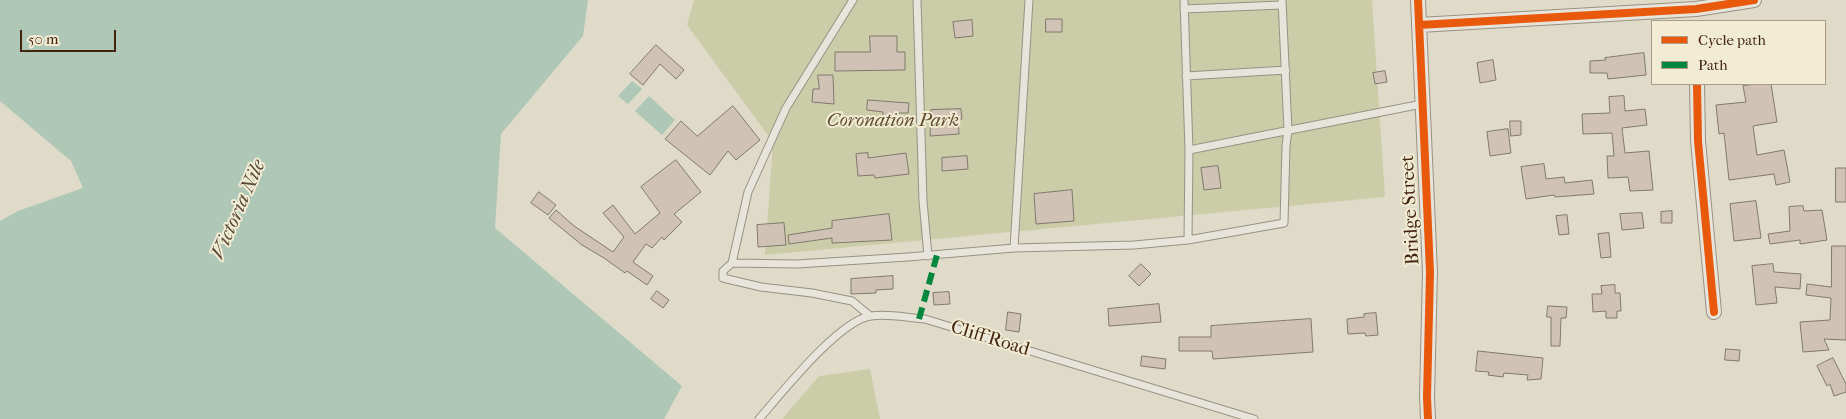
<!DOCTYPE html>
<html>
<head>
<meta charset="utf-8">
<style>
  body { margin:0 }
  #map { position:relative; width:1846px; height:419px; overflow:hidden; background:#e0dbc8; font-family:"IM FELL French Canon",serif }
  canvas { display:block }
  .legend { position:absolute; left:1651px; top:20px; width:175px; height:65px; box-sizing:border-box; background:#f2ecd4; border:1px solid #ac9c86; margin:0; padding:6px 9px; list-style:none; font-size:15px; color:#442411 }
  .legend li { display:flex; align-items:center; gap:10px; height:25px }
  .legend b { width:25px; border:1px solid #ac9c86 }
  .scale { position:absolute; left:20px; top:30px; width:96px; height:22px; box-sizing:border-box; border:2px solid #442411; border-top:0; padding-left:6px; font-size:15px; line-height:18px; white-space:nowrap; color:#442411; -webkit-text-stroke:4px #f2ecd4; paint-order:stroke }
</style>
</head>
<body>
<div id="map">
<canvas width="1846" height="419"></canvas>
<ul class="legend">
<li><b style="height:6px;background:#e8590c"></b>Cycle path</li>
<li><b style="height:6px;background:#00873e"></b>Path</li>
</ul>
<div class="scale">50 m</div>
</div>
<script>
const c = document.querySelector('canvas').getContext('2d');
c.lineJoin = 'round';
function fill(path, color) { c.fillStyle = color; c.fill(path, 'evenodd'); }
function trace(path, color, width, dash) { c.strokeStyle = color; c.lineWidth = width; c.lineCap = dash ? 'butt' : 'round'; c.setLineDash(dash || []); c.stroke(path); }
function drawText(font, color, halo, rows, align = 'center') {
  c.font = font + ' "IM FELL French Canon",serif'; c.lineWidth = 4; c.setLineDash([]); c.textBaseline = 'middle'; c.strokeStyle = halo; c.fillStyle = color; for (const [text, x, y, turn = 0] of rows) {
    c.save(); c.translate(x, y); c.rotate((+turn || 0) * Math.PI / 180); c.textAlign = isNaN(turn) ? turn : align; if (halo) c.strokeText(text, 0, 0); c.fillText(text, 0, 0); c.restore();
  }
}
fill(new Path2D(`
  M694,0H1372L1385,197L765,255L773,142L687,25Z
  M870,369L880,419H782L819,376Z`), '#cbcda9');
fill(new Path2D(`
  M0,0H588L583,36L501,134L495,228L682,386L664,419H0V221L18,211L83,188L71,161L0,101Z
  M632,81L642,89L628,104L618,96Z
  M649,96L675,120L662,135L635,111Z`), '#aec7b6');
const building = new Path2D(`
  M1046,19H1062V32H1046Z
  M972,20L973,36L955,38L953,22Z
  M870,36H897V52H905V70L835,71V52H870Z
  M656,45L684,70L676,79L660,64L643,85L630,74Z
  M1644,53L1646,75L1608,79L1607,73H1590V61L1606,60L1605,58Z
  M1493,60L1496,80L1480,83L1477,63Z
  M1385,71L1387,82L1375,84L1373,73Z
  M818,75H833L834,104L812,102L813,89H819Z
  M1757,84H1771L1777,122L1753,126L1757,155L1784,150L1790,182L1776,185L1774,174L1729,180L1724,133L1719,134L1716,105L1746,102L1743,86Z
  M1624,96L1625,111L1645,109L1647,125L1622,128L1625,153L1649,151L1653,190L1630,191L1628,177L1608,178L1607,156H1614L1612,133L1583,134L1582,114L1610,113L1609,97Z
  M868,100L909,103L908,113H898V123L883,122V112L867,110Z
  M733,106L760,140L736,160L728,151L710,175L665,139L681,121L697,136Z
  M961,109L962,119H958L959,134L930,136L931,110Z
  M1510,121H1521V135L1511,136Z
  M1508,129L1511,153L1490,156L1487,132Z
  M868,153V158L906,153L909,174L875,178L874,175L858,176L856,154Z
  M967,156L968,169L942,171V158Z
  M676,160L701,192L674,214L682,222L664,240L662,237L652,248L646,244L633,262L653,276L647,285L627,271L625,273L604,258L582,245L549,218L556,210L574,226L613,252L624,237L603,213L613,205L635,234L660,213L641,187Z
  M1544,164L1546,179L1564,177L1565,183L1592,180L1594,194L1555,197L1554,195L1526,199L1521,167Z
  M1218,166L1221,188L1204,190L1201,168Z
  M1836,168H1846V202H1836Z
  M1072,190L1074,221L1036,224L1034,194Z
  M539,192L556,205L548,215L531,203Z
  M1756,201L1761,238L1734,241L1730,204Z
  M1803,206L1804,211L1822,210L1827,240L1800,244V240L1770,244L1768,234L1790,231L1789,207Z
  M1672,211V223H1661V212Z
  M1642,213L1644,228L1622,230L1620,214Z
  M889,214L892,240L832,243V238L789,244L788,235L832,228V221Z
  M1567,215L1569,234L1559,235L1556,216Z
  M784,223L786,245L758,247L757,225Z
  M1609,233L1611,257L1601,258L1598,234Z
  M1832,246H1846V340L1824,339L1829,350L1803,352L1800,322L1830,320L1831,298L1806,295L1807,284L1831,287Z
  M1141,264L1151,274L1139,286L1129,276Z
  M1773,264L1774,272L1801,274L1800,289L1775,287L1777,303L1756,305L1752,266Z
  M893,276V289L876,290V293L851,294V279Z
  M1615,285V293H1620L1621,311H1617V318H1606V311L1593,312L1592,294H1602L1601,286Z
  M657,291L669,300L663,308L651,299Z
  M949,292L950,304L934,305L933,293Z
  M1159,304L1161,322L1109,326L1108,309Z
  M1548,306L1567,307L1566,318H1561L1560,346H1551V317H1547Z
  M1008,312L1021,314L1019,332L1006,330Z
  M1376,313L1378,335L1366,336L1365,333L1348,334L1347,319L1364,317V314Z
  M1311,319L1313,352L1213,359L1212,351H1179V337H1211V326Z
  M1726,349L1740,350L1739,361L1725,360Z
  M1478,351L1543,358L1541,379L1527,380L1528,375L1504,373L1503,377L1488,375L1489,372L1476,371Z
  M1142,356L1166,359L1165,369L1141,366Z
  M1833,358L1846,384V392L1834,396L1830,384L1827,386L1817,366Z`);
fill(building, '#d0c3b5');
trace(building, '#81796d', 1);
const service = new Path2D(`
  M853,0L786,108L748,192L732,263L797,264L908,257L1014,248L1134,245L1188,240L1284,223L1286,146L1288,130L1282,0
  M917,0L923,201L928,256
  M1184,0L1189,150L1188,240
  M1184,9L1282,5
  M1186,76L1286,70
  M1189,150L1422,104
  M1014,248L1029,0
  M732,263L723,271V278L761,287L812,293L852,301L870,316
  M759,419C781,394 839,320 871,316C888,313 907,318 925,319L1254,419`);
const minor = new Path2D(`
  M1418,0L1430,272L1427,397L1428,419
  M1419,25L1696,9L1754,0
  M1697,84L1698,141L1714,312`);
trace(service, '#989184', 9);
trace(minor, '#989184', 16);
trace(service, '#e7e4db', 7);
trace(minor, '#e7e4db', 14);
trace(new Path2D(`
  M919,319L937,255`), '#00873e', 6, [12, 6]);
trace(new Path2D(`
  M1418,0L1430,272L1427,397L1428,419
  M1419,25L1696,9L1754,0
  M1697,84L1698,141L1714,312`), '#e8590c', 8);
drawText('italic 19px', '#614c31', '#f2ecd4', [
  ["Coronation Park",893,121]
]);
drawText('19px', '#442411', '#f2ecd4', [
  ["Bridge Street",1411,210,-93],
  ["Cliff Road",990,339,17]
]);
drawText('italic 20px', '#594a38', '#f2ecd4', [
  ["Victoria Nile",239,210,-66]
]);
</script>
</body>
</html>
